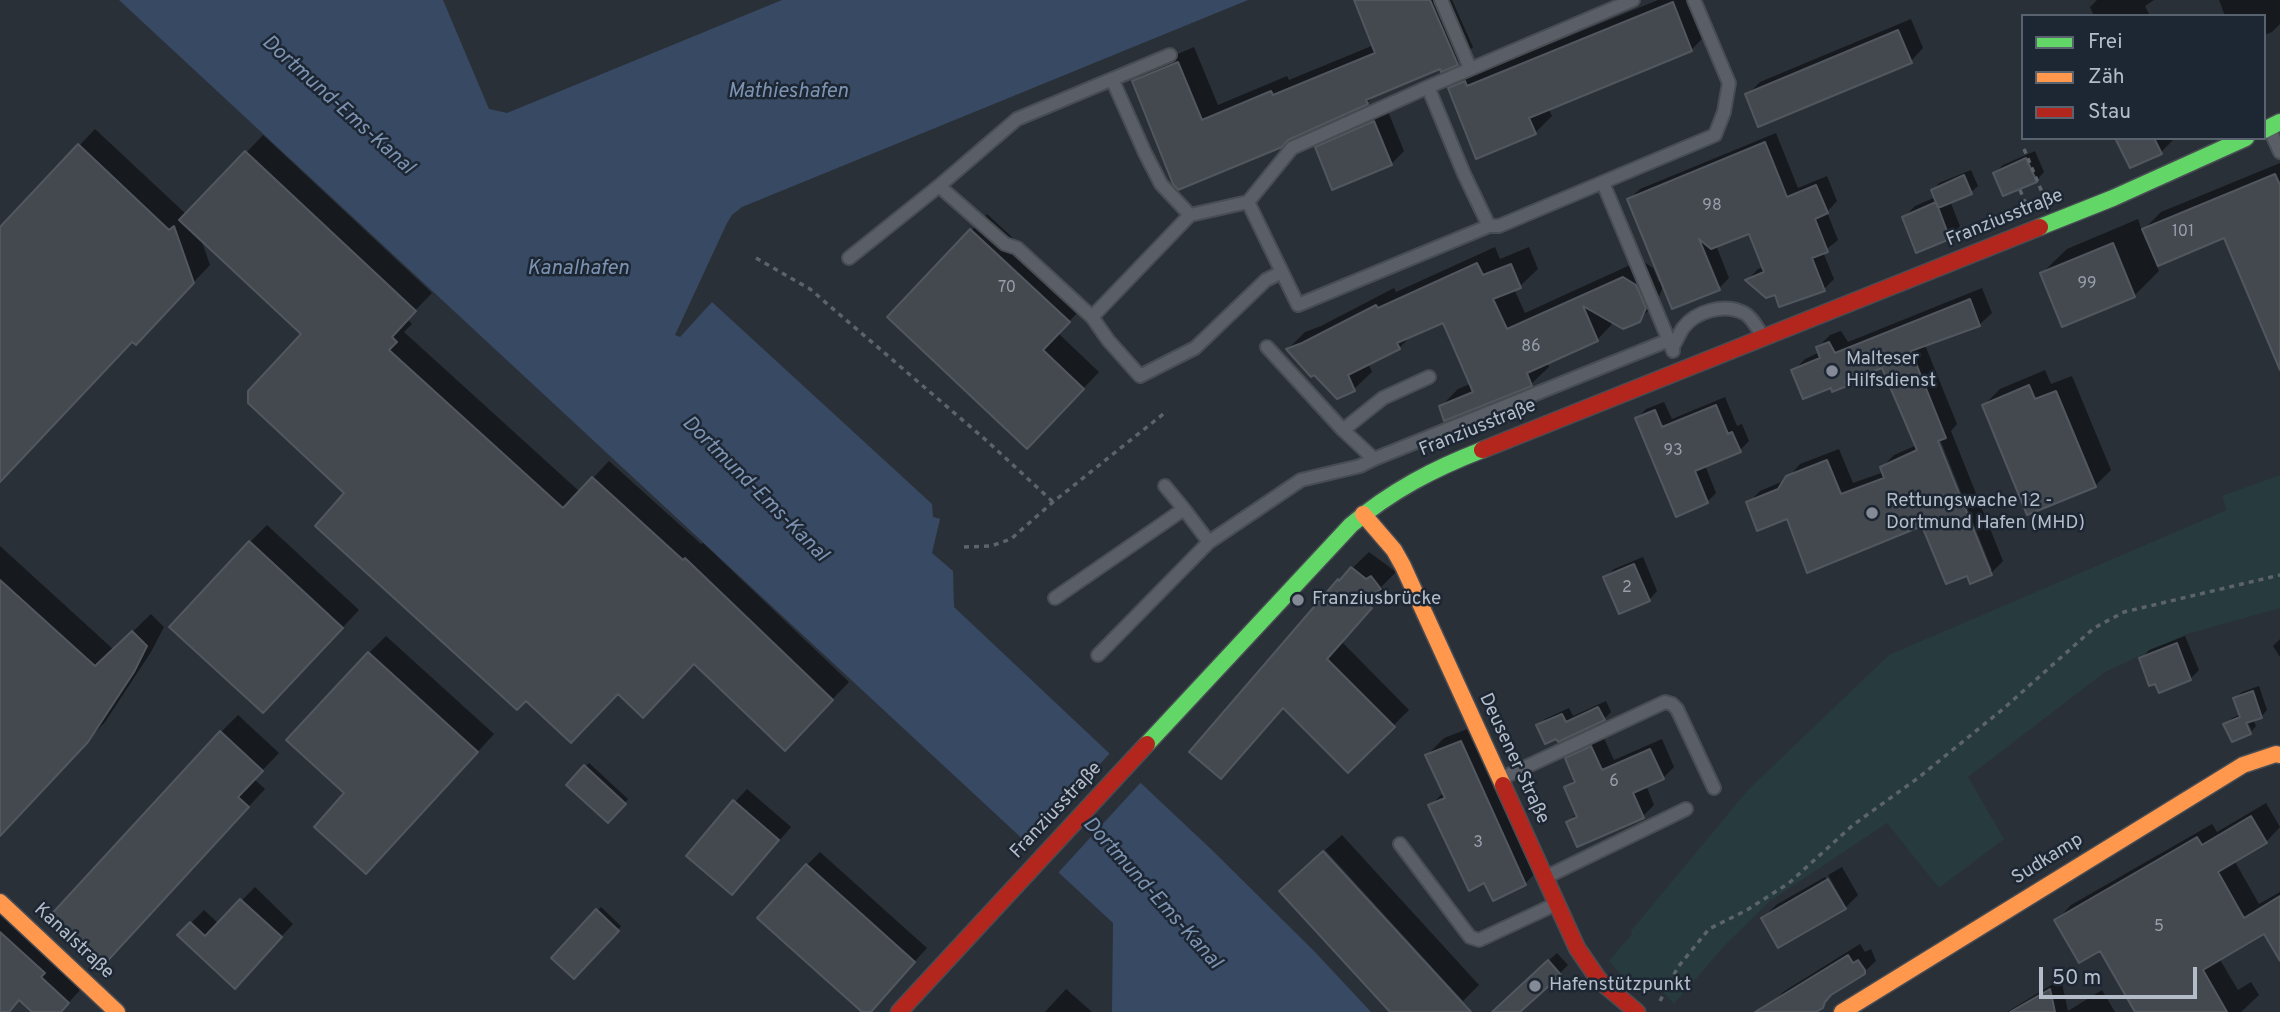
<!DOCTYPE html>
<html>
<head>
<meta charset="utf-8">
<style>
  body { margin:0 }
  #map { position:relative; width:2280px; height:1012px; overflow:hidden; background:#2a3038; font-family:Overpass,sans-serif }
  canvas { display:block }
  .legend { position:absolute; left:2021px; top:14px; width:245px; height:126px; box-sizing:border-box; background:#1d2633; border:2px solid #59626f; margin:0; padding:9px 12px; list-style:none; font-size:21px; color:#b4bcc9 }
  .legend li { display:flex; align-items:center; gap:14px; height:35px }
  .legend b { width:35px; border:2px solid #59626f }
  .scale { position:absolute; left:2039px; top:967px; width:158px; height:32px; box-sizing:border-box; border:4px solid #b4bcc9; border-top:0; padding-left:9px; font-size:21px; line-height:24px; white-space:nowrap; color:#b4bcc9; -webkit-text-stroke:5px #1d2633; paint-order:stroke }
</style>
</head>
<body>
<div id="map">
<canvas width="2280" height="1012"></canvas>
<ul class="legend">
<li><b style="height:9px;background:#63d668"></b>Frei</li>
<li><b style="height:9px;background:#ff974d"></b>Zäh</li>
<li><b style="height:9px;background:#b3261e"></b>Stau</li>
</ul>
<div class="scale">50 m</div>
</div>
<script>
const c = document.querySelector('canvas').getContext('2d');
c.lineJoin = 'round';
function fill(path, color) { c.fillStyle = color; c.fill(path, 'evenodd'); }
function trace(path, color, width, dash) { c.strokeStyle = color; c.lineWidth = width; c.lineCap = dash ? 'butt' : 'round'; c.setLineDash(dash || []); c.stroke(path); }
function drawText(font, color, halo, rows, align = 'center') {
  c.font = font + ' Overpass,sans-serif'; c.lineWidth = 5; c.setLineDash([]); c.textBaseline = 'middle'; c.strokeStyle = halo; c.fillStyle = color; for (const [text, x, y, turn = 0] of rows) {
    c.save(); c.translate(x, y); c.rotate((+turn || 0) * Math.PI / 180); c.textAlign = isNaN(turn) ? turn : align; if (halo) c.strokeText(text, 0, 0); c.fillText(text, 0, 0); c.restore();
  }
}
fill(new Path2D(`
  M2280,475V608L2187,634L2105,672L1968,777L2004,839L1939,888L1887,823L1770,901L1725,945L1674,1004L1655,983L1643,990L1622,976L1609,961L1632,934L1631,931L1748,790L1889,655L2227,510L2222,496Z`), '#273a3e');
fill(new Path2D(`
  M119,0H443L489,109L507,113L782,0H1248L742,207L732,215L727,223L675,335L680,337L712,302L932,504L933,517L940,519L932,553L953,571L954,607L1214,852L1315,952L1371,1012H1112L1113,923Z`), '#384963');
fill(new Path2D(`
  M1112,751L1143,780L1057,874L1025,845Z`), '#2a3038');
fill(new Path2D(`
  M1356,0H1452L1473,47L1457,63L1441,67L1376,94L1367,103L1179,188L1134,82L1150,66L1194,47L1218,105L1287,76L1289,80L1374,45Z
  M1658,0H1694L1708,33L1691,50L1548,108L1552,116L1535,133L1450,89L1466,72L1481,66L1484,71Z
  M2097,0H2154L2145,6L2150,16H2094L2090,7Z
  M2219,0H2280V24L2272,32L2264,35V16H2225Z
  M1911,19L1923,48L1911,61L1747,95L1760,82Z
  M1387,109L1404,151L1391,164L1317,148L1330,135Z
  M95,129L187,215L263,135L432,293L407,319L412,324L404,332L580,492L609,461L701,544L703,543L849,682L785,748L695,662L618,692L304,334L200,236L210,265L152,326L133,340L0,481V230Z
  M1776,133L1798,188L1827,176L1837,201L1827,212L1838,240L1823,252L1834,279L1824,289L1776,293L1748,279L1758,269L1764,267L1749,232L1716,245L1729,278L1719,288L1664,284L1657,302L1639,320L1614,322L1597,340L1547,362L1549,367L1531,384L1441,406L1458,389L1472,383L1444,321L1412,335L1399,348L1368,363L1372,372L1354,389L1338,397L1288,349L1305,332L1321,326L1394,288L1396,292L1495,247L1500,259L1529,247L1538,269L1520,286L1514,289L1525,313L1641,260L1653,268L1659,282L1662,281L1629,199L1640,189Z
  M2117,138H2175L2161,152Z
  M2035,151L2044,172L2036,181L1995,173L2003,165Z
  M2280,163V366L2225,236L2156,265L2159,271L2134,296L2042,273L2067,249L2138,219L2142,231L2161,212Z
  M1971,170L1978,186L1971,192L1950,201L1960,226L1949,238L1904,217L1915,206L1936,197L1933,190L1939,183Z
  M987,214L1085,305L1058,333L1099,372L1043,431L890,317Z
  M1982,288L1992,313L1979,325L1925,345L1957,424L1951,431L2003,561L1991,573H1968L1923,524L1789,517L1748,503L1760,491L1786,480L1800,464L1839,449L1853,483L1884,472L1882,467L1894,455L1917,445L1883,365L1853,377L1846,385L1832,386L1793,371L1805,359L1820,352L1818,347L1830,335L1841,331L1848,342ZM1937,432L1992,570H1988L1933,434Z
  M2045,370L2051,384L2072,376L2111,470L2095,486L1984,405L2000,389Z
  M1725,397L1737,426L1742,424L1749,441L1740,450L1705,465L1716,493L1707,502L1637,418L1646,409L1664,402L1672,419Z
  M267,525L359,610L280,694L250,542Z
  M0,546L114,650L151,614L164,627L151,652L105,722L0,833Z
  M1369,552L1396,572L1381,587L1386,591L1342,642L1409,710L1348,770L1284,707L1221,777L1192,752L1339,581Z
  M1643,557L1657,591L1649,600L1606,577L1614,569Z
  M386,636L494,734L383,855L347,793L369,653Z
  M2185,636L2199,670L2190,679L2141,659L2149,650Z
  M2280,639V657L2273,646Z
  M2259,686L2267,710L2261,717L2253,719L2256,726L2252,731L2244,714L2241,716L2250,732L2233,740L2226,724L2232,718L2241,714L2235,698L2242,692Z
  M1606,701L1611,712L1604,719L1538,726L1545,719L1569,708L1573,716Z
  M238,715L279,753L254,779L265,789L117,949L221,732Z
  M1478,725L1542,866L1525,884L1485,881L1430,806L1444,792L1427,755L1444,738Z
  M1603,736L1614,760L1662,739L1674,767L1663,778L1646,785L1654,805L1643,816L1568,822L1577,813L1566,788L1575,778L1567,759L1578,748Z
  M589,763L628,799L608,821L569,785Z
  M747,789L791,827L745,880L735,802Z
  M2266,803L2280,827L2266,842L2234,860L2259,904L2280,892V943L2265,931L2219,958L2238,990L2251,982L2259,995L2241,1012H2137L2100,949L2057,920L2071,905L2212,824L2217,832Z
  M1342,835L1479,985L1463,1001L1325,850Z
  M820,852L927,948L869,1012H865L807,865Z
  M1842,867L1858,895L1846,907L1828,875Z
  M1825,877L1842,907H1846L1845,908L1763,918L1776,905Z
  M255,887L293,924L235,986L191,923L204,910L219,924Z
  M601,907L621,926L574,976L554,958Z
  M0,909L81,989L60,1012H34L20,998L8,1012H0Z
  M1860,944L1865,952L1871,949L1876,961L1863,973L1836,990L1822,1006L1812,1012H1764L1783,992Z
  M1557,953L1568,965L1560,973L1517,1012H1493Z
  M2061,979L2068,1011L2102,990L2115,1012H2007Z
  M1066,989L1092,1012H1045Z`), '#0007');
const building = new Path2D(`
  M1354,0H1430L1458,65L1441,72L1440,69L1366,100L1368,104L1288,140L1282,147L1178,190L1173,184L1132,81L1178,62L1202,120L1271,91L1273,95L1375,53Z
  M1673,2L1692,51L1529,118L1536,134L1476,159L1448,88L1465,81L1467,86Z
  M1898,30L1912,63L1758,127L1745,94Z
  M1374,121L1392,165L1332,190L1315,147Z
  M2115,138H2154L2162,154L2130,168Z
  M1765,142L1787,197L1816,185L1828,213L1815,219L1828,252L1812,258L1825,291L1779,307L1775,295L1766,298L1745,280L1764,272L1749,234L1711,249L1699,239L1720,290L1672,309L1627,199Z
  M78,144L169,230L174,226L194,283L136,345L132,342L0,482V227Z
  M245,151L416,311L392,337L397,342L389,350L563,508L592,477L683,560L685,558L833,700L785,751L694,664L643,718L618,694L571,743L526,701L517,710L315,526L344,493L248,403V391L301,334L179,220Z
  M2026,158L2037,182L2003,196L1993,173Z
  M2275,174L2280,185V370L2224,238L2158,266L2142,229Z
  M1964,175L1972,194L1938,208L1931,190Z
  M1936,202L1950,239L1916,253L1902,217Z
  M970,229L1070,322L1043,350L1084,389L1027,449L887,317Z
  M2113,243L2135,297L2062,327L2040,273Z
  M1477,263L1483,275L1511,264L1521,288L1493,299L1507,329L1623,277L1636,285L1646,308L1640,322L1623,329L1583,306L1598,341L1527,373L1532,386L1444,421L1439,406L1473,392L1443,323L1397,343L1400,349L1348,375L1355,391L1337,399L1314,375L1311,377L1286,349L1302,343L1376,305L1378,308Z
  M1970,299L1980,326L1911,351L1946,438L1938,441L1992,575L1970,584L1967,576L1946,584L1922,526L1807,573L1787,519L1757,531L1746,502L1778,489L1786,476L1827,460L1841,494L1884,478L1880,467L1917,450L1882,368L1845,382L1847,386L1832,392L1831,388L1803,399L1791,370L1820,358L1816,347L1829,342L1835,353Z
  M2029,385L2035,399L2056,391L2096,487L2027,515L1982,405Z
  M1716,405L1728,434L1732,432L1741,452L1695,471L1708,503L1676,517L1635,418L1655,410L1662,427Z
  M249,541L343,628L263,713L169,627Z
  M1634,564L1650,601L1619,614L1603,577Z
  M1351,567L1366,579L1371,576L1381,589L1363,601L1372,608L1327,659L1395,727L1348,773L1283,708L1221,779L1189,752L1338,579L1339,581Z
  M0,580L95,666L132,631L147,646L134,672L88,742L0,836Z
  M2177,643L2191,680L2159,693L2155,684L2149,686L2139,658Z
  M368,652L478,752L366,874L314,827L344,793L286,740Z
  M2253,691L2262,718L2246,723L2251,734L2232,742L2223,724L2240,717L2233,698Z
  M1598,707L1605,720L1558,742L1556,739L1545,744L1536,725L1562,714L1566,722Z
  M220,731L263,771L238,797L249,807L100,969L47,919Z
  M1461,741L1526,885L1493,901L1484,883L1469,891L1428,805L1445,798L1425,755Z
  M1591,746L1602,770L1650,749L1664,779L1633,793L1644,818L1577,847L1566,822L1577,817L1564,787L1575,782L1565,758Z
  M584,765L626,804L608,823L566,785Z
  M733,800L779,840L732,895L686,856Z
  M2251,816L2267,843L2218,872L2244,918L2280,896V961L2264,934L2203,970L2227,1012H2135L2100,951L2079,963L2054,920L2197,837L2202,845Z
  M1323,851L1471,1012H1390L1279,891Z
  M806,864L915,962L871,1012H862L757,918Z
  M1828,879L1846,909L1778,948L1761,918Z
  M240,899L282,937L235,989L177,935L190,922L205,936Z
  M596,909L619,931L574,979L551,958Z
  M0,932L45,973L41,977L69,1003L61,1012H32L19,1000L9,1012H0Z
  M1848,955L1853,963L1858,960L1865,970V974L1831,995L1825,1002L1823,1008L1816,1012H1755Z
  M1548,960L1561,975L1520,1012H1492Z
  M2050,989L2055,1012H2010Z`);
fill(building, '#444950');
trace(building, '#52575f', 2);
const lane = new Path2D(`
  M1441,0L1470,68
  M1633,0L1428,87L1464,174L1489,226H1499L1715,135L1724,112L1729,83L1694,0
  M1170,55L1017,119L939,186L1005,244L1017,248L1092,317L1108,340L1140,376L1195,348L1266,280L1282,272
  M1112,79L1145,153L1161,184L1190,215
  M1428,87L1292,148L1248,202L1298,305L1489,226
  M2270,130L2280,152
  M1603,183L1672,348
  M849,258L939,186
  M1092,317L1190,215L1248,202
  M1267,347L1343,430L1374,459L1669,340
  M1673,351L1672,348C1676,342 1679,334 1683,328C1696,311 1724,303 1744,313C1752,317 1757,328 1762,335
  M1343,430L1383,398L1429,377
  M1165,486L1184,509
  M1055,598L1184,509L1209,542
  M1098,655L1209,542L1301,480L1360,466L1374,459
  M1502,778L1665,702L1672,704L1677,709L1714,788
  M1400,844L1470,937L1479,940L1556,904
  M1548,876L1686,809`);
const fast = new Path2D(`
  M2264,130L2280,122
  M2040,227L2113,198L2246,138
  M1147,744L1351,525C1391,491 1433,469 1482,450`);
const slow = new Path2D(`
  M1363,514L1394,550L1403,566L1503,785
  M0,902L117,1012
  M1842,1012L2243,765L2276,754L2280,755`);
const jam = new Path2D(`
  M1482,450L2040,227
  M1503,785L1577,948L1599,980L1637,1012
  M899,1012L1147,744`);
trace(lane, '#484c53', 16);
trace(fast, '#484c53', 19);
trace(slow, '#484c53', 19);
trace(jam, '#484c53', 19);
trace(new Path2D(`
  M2024,149L2044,197
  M2020,190L2026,204
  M756,258L810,289L987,441L1053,502
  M964,547L991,546L1011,539L1053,502L1167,411
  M1660,1001L1678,967L1709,929L1747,910L1789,883L1853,825L1918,778L2003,709L2094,628L2124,612L2280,575`), '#5d636a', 3.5, [5, 5]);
trace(lane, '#5a5e66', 12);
trace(fast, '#63d668', 16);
trace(slow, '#ff974d', 16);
trace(jam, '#b3261e', 16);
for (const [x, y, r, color] of [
  [1832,371,7,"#848b96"],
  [1872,513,7,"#848b96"],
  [1298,600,7,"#848b96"],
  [1535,986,7,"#848b96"]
]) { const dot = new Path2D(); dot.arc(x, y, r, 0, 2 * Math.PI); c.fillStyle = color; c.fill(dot); trace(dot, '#1d2633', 2.5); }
drawText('16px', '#989fab', null, [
  ["98",1712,207],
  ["101",2183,233],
  ["99",2087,285],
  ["70",1007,289],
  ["86",1531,348],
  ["93",1673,452],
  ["2",1627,589],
  ["6",1614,783],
  ["3",1478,844],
  ["5",2159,928]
]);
drawText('19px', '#b4bcc9', '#1d2633', [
  ["Franziusstraße",2005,219,-22],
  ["Franziusstraße",1478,429,-22],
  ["Deusener Straße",1513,759,65],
  ["Franziusstraße",1057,811,-47],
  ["Sudkamp",2048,860,-32],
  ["Kanalstraße",73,942,43]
]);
drawText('19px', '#b4bcc9', '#1d2633', [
  ["Malteser",1846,360],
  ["Hilfsdienst",1846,382],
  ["Rettungswache 12 -",1886,502],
  ["Dortmund Hafen (MHD)",1886,524],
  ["Franziusbrücke",1312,600],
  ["Hafenstützpunkt",1549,986]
], 'left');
drawText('italic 21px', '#7c92b1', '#1d2633', [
  ["Mathieshafen",788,93],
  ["Dortmund-Ems-Kanal",337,106,42],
  ["Kanalhafen",578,270],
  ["Dortmund-Ems-Kanal",754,490,45],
  ["Dortmund-Ems-Kanal",1151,894,48]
]);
</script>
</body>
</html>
